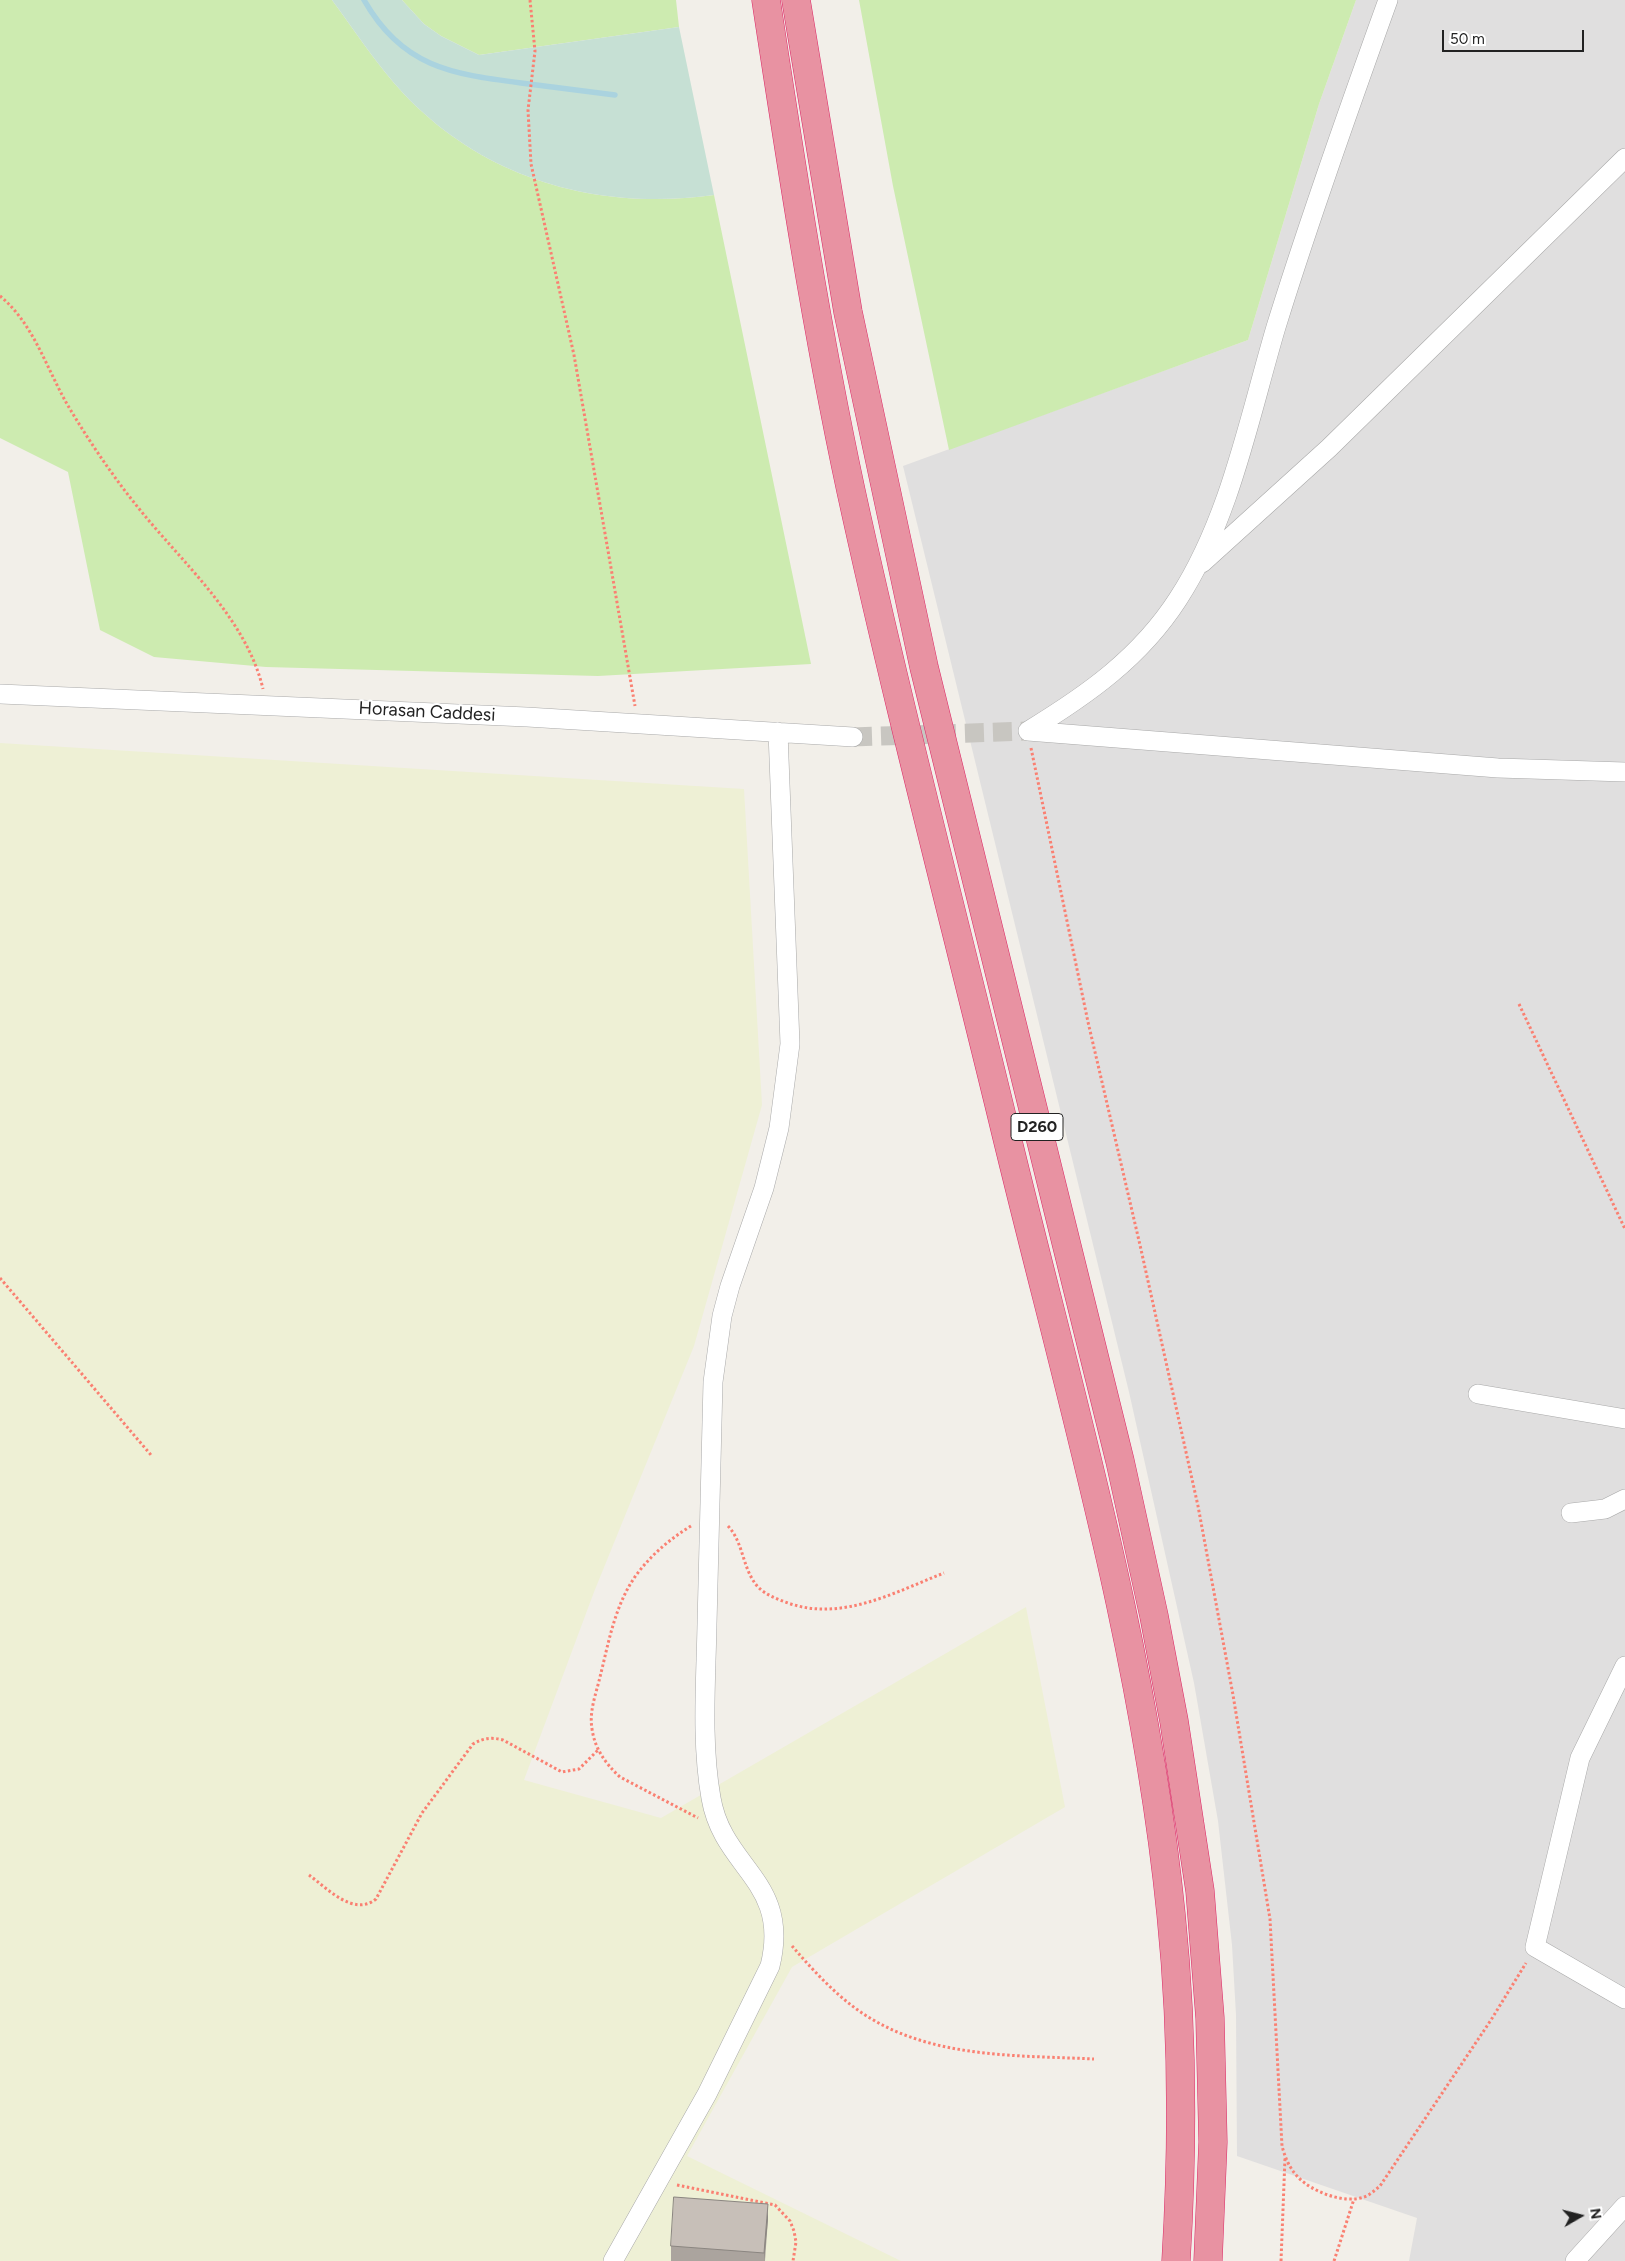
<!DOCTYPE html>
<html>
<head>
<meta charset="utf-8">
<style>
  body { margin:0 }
  #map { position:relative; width:1625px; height:2261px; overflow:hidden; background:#f2efe9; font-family:Figtree,sans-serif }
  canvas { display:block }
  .north { position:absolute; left:1555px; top:2191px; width:50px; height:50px; -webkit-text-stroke:4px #fff; paint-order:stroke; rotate:82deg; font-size:14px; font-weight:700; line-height:20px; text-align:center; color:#222 }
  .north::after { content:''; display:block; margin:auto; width:18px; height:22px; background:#222; clip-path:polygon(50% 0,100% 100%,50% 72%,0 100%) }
  .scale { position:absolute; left:1442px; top:30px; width:142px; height:22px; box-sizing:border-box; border:2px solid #222; border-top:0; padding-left:6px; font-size:15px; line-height:18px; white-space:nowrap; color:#222; -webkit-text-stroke:4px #fff; paint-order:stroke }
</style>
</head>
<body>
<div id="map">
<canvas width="1625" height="2261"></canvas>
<div class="north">N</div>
<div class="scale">50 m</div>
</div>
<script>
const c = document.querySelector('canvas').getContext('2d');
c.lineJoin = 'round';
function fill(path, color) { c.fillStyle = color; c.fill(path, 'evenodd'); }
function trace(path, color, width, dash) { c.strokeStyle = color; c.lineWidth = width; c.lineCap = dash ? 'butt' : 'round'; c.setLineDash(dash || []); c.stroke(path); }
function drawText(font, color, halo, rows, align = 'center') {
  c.font = font + ' Figtree,sans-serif'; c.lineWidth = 4; c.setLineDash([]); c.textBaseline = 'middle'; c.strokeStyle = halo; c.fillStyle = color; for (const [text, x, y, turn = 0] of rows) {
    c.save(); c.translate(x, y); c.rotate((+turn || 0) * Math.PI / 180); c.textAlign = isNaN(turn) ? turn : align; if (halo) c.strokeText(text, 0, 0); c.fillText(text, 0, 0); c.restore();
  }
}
fill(new Path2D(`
  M1356,0H1625V2261H1409L1417,2218L1237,2156L1236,2015L1232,1945L1218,1821L1194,1683L1129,1392L903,466L1248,340L1319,104Z`), '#e0dfdf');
fill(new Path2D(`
  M0,743L744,789L762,1105L694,1346L594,1592L524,1780L661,1818L1026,1607L1065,1807L792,1967L687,2156L901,2261H0Z`), '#eef0d5');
fill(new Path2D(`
  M0,0H332C355,31 377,65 403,93C485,180 598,211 714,195L811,664L598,676L266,667L154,657L100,630L68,472L0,438Z
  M402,0H676L679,27L479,55L441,36L424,24Z
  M859,0H1356L1319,104L1248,340L949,450L893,186Z`), '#cdebb0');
fill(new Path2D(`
  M332,0H402L424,24L441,36L479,55L679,27L714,195C598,211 485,180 403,93C377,65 355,31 332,0Z`), '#c6e0d4');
trace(new Path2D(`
  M364,0C402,67 451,74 521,83C552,87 584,91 615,95`), '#aad3df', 5.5);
trace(new Path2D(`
  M853,737L1028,731`), '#c8c6c1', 19, [19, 9]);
const minor = new Path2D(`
  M1202,563L1329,448L1625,158
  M0,694L527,717L853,737
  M1028,731C1087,695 1140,658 1178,599C1230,519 1249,418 1276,327C1310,217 1349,108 1388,0
  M1028,731L1498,768L1625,772
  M1478,1394L1625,1419
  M1571,1513L1605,1509L1625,1499
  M1625,1666L1580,1758L1535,1947L1625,1999
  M613,2261L707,2094L770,1966C791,1881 723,1869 711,1798C701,1741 706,1681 707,1624C709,1543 711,1462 713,1382L722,1316L730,1286L764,1188L779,1128L790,1044L778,732
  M1575,2261L1625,2206`);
const highway = new Path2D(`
  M766,0C791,164 816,328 851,491C897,702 952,911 1003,1121C1066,1383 1144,1645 1171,1914C1183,2030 1183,2145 1176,2261
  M796,0L848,312L924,667L1120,1461L1154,1616L1174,1721L1200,1891L1210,2018L1213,2142L1208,2261`);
trace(minor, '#a9a9a9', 20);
trace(highway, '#dc2a67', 29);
trace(new Path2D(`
  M530,0L535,51L528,110L531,164L574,355L635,706
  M0,296C33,323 46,367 67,404C90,443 116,481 145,516C188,568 247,621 263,689
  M1031,748L1088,1022L1140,1245L1198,1506L1233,1695L1270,1919L1282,2146C1285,2157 1289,2168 1298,2177C1312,2192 1344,2204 1364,2197C1370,2195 1375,2190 1380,2186L1491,2020L1526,1963
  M1519,1004L1625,1229
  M0,1278L151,1455
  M691,1526C670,1539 652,1554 637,1574C615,1604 609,1641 600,1677C596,1694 589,1711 592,1729C595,1749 605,1763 620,1777L698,1818
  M728,1526C744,1543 742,1569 758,1587C766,1595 777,1599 788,1603C842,1622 895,1592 944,1573
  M309,1875C328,1889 354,1917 376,1899L422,1813L473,1744C483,1738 492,1737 503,1740L562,1772L579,1769L598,1750
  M792,1946C811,1968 832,1991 855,2008C924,2059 1013,2055 1094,2059
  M677,2185L775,2205L790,2221L794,2231L796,2242L793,2261
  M1281,2261L1285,2158
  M1334,2261L1354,2199`), '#fa8072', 3, [2.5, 2.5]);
trace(minor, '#fff', 19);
trace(highway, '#e892a2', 28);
fill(new Path2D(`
  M768,2219L765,2261H671V2246Z`), '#aba49e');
fill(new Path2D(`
  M768,2204V2219L764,2261V2253Z`), '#8b8681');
const building = new Path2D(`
  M674,2197L768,2204L764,2253L671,2246Z`);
fill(building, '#c7bfb8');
trace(building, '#8b8681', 1);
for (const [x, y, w] of [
  [1037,1127,52]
]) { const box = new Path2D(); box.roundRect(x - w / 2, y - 13.5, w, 27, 4); c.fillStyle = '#fff'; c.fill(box); trace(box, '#222', 1); }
drawText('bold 16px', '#222', null, [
  ["D260",1037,1127]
]);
drawText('18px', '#222', '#fff', [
  ["Horasan Caddesi",427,712,3]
]);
</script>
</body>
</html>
